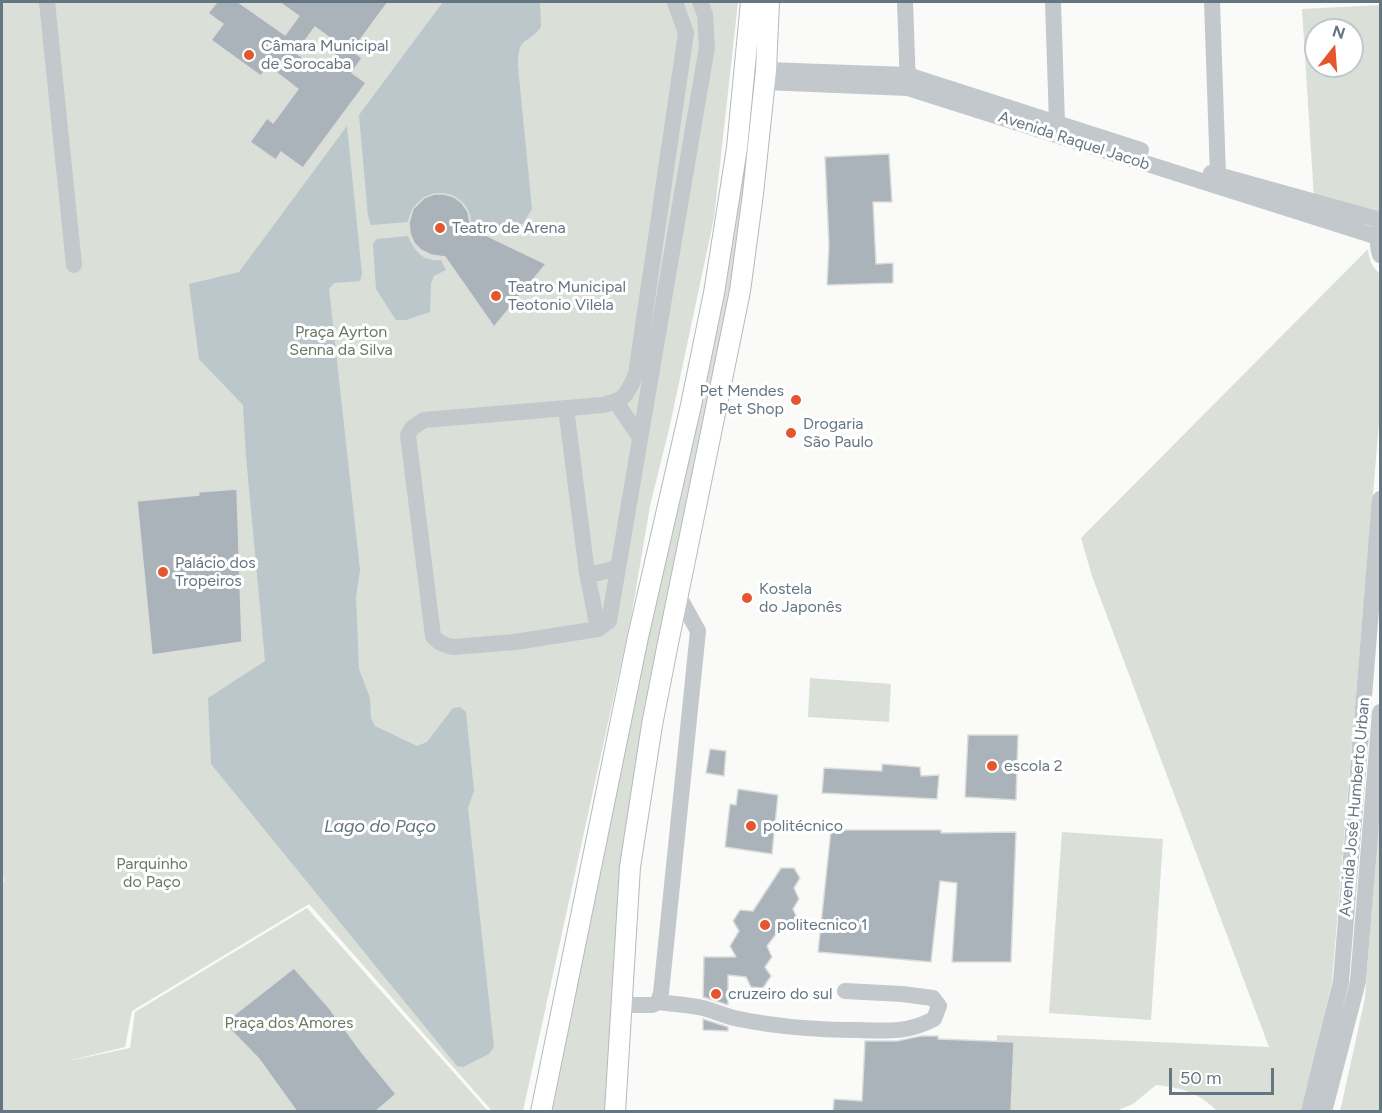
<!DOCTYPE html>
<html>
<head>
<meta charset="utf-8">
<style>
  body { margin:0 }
  #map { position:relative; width:1382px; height:1113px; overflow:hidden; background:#fafaf8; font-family:Figtree,sans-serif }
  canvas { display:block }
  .frame { position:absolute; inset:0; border:3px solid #657683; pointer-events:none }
  .north { position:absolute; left:1304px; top:18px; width:60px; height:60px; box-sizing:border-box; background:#fff; border:2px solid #c1c8cd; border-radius:50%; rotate:17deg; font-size:16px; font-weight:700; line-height:24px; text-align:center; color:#657683 }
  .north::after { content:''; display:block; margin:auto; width:21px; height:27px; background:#e4572e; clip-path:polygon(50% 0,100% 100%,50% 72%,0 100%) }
  .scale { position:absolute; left:1169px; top:1068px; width:105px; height:27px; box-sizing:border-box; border:3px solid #657683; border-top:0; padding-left:8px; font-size:18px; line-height:21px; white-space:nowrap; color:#657683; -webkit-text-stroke:4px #fff; paint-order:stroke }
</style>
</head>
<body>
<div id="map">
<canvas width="1382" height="1113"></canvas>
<div class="frame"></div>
<div class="north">N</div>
<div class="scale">50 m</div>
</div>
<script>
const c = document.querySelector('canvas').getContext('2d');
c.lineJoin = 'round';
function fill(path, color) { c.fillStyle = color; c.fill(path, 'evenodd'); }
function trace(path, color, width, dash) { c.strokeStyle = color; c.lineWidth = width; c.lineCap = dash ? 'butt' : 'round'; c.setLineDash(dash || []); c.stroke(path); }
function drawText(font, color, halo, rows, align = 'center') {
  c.font = font + ' Figtree,sans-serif'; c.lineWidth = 6; c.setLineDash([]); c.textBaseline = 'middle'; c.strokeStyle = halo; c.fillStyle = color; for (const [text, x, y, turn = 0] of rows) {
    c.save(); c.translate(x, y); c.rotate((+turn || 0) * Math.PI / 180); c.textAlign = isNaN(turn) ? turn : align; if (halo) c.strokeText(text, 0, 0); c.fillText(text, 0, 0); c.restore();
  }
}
fill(new Path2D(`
  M2,2H738L714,218L670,425L650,506L631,618L523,1111H492L309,904L132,1011L125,1047L63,1062L130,1048L135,1012L307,908L488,1111L2,1112V882L4,881L2,872Z
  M764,2L736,274L653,675L607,1111L550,1112L627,742L753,37Z
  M1380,5V216L1315,214L1302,9ZM1316,30H1352V66H1316Z
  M1368,249C1369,260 1372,267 1380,274V411L1332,981L1303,1111H1217C1198,1092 1182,1088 1156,1085L1133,1104L1116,1111L996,1112L997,1035L1269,1047L1092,576L1081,538Z
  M810,678L891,684L889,722L808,717Z
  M1380,795V1111L1340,1112L1365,998Z
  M1062,832L1163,839L1151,1020L1049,1013Z`), '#dadfd7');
fill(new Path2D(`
  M443,2H540L541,27C525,47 518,35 518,67L532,209L523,224L503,225L481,231L472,228C471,222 471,215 468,210C452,181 413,192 408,222L371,225L368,216L359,115Z
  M347,126L362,274L360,281L334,283L329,289L360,570L356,597L359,669L370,698L371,718L375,726L417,746L427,742L453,708L460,707L466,712L474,791L468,808L494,1047L489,1054L463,1067L457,1066L211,764L208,698L265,661L246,456L243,405L199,359L189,284L239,272Z
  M408,236C415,252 423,262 441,260L446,270L434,276L431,283L430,312L406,320H396L376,289L373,244L377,239Z`), '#bbc7cb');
const building = new Path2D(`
  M217,2H238L285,35L299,16L279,2H388L352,51L362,58L352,73L366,83L303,168L281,152L276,160L250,142L267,118L273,123L298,89L268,66L261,76L211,40L223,24L208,13ZM315,27L341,46L322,71L296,53Z
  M889,154L892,202H873L876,264L893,263V283L827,285L829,245L825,157Z
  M434,194H444L454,197L462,203L468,212L471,228L546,264L494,327L445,257L431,255L421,250L414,243L410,233L409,223L413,209L424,198Z
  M237,489L242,642L152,655L137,501L199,495L198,492Z
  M968,735H1018L1016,800L965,797Z
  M710,749L726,751L724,776L706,773Z
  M882,764L920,767L921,776L939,775L937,799L822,793L824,768L882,771Z
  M738,789L778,795L772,854L725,847L730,804L736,805Z
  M831,830H941V833L1016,832L1011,962H952L957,883L940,881L931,962L818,952Z
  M781,868H794L800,878L794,888L799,899L793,909L798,920L790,930L780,929L767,946L772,957L765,967L771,976L763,988L751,987L746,977L728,975V1005L703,997L704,957H736L730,946L739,931L733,921L740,910L753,911Z
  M294,968L330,1009L363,1054L396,1094L375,1112H297L259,1059L224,1023Z
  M703,1019L728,1027V1031L703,1030Z
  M921,1036H938V1039L1014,1042L1011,1112H833L834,1099L862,1101L865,1041H897Z`);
fill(building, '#aab3b9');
trace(building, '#dcdcda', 1.5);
const major = new Path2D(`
  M541,1112L638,637L691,405L714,293L737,148L751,2
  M615,1112L630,867L652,725L667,648L740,291L753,194L766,70L769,2`);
trace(major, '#b5babe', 22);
trace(new Path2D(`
  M47,2L74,265
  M675,2L686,33L636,374C627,394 626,400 603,405L424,420L412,428L408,435L433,636C438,643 445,645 453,647L515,642L598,629L609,621L707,47L705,15L700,2
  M905,2L908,85
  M1053,2L1057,123
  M1212,2L1218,175
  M766,70L908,75L1141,150
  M764,82L908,88L1378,237
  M1211,173L1380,220
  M1380,229C1377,239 1377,246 1380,255
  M616,402L639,436
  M566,408L587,573H598L616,568
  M587,573L598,629
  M658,1002C673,1004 689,1005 703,1008C715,1011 727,1017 739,1019C778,1027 818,1030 858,1030C887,1031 907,1033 934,1019L939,1006L933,998L902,994L845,991
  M623,1005H653L658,1002L661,993L698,631L678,595
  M1309,1112L1341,981L1380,499
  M1324,1112L1358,981L1380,712`), '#c3c8cc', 16);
trace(major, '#fff', 20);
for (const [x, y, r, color] of [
  [249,55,6,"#e4572e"],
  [440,228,6,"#e4572e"],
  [496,296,6,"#e4572e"],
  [796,400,6,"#e4572e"],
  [791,433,6,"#e4572e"],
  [163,572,6,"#e4572e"],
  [747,598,6,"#e4572e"],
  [992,766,6,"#e4572e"],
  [751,826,6,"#e4572e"],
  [765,925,6,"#e4572e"],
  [716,994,6,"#e4572e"]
]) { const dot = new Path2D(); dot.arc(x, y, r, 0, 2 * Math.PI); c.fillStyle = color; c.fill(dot); trace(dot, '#fff', 2); }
drawText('16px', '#657683', '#fff', [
  ["Câmara Municipal",261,46],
  ["de Sorocaba",261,64],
  ["Teatro de Arena",452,228],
  ["Teatro Municipal",508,287],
  ["Teotonio Vilela",508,305],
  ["Pet Mendes",784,391,"right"],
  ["Pet Shop",784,409,"right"],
  ["Drogaria",803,424],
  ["São Paulo",803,442],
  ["Palácio dos",175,563],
  ["Tropeiros",175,581],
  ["Kostela",759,589],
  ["do Japonês",759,607],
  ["escola 2",1004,766],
  ["politécnico",763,826],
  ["politecnico 1",777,925],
  ["cruzeiro do sul",728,994]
], 'left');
drawText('16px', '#657683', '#fff', [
  ["Avenida Raquel Jacob",1074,141,18],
  ["Avenida José Humberto Urban",1355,807,-85]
]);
drawText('16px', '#687a64', '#fff', [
  ["Praça Ayrton",341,332],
  ["Senna da Silva",341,350],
  ["Parquinho",152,864],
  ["do Paço",152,882],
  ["Praça dos Amores",289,1023]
]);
drawText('italic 18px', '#60757c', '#fff', [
  ["Lago do Paço",380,827]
]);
</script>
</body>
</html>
